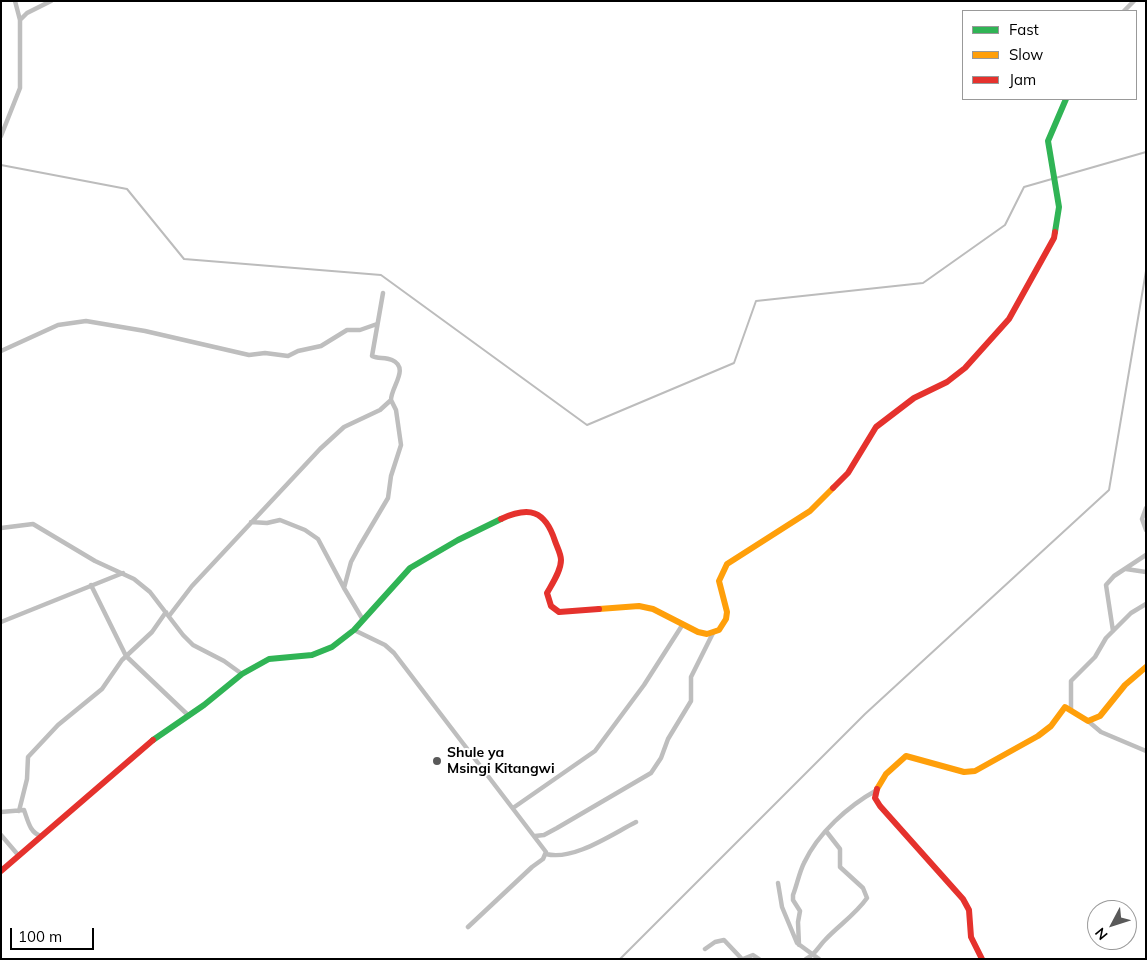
<!DOCTYPE html>
<html>
<head>
<meta charset="utf-8">
<style>
  body { margin:0 }
  #map { position:relative; width:1147px; height:960px; overflow:hidden; background:#fff; font-family:Mulish,sans-serif }
  canvas { display:block }
  .frame { position:absolute; inset:0; border:2px solid #000; pointer-events:none }
  .legend { position:absolute; left:962px; top:10px; width:175px; height:90px; box-sizing:border-box; background:#fff; border:1px solid #999; margin:0; padding:6px 9px; list-style:none; font-size:15px; color:#000 }
  .legend li { display:flex; align-items:center; gap:10px; height:25px }
  .legend b { width:25px; border:1px solid #999 }
  .north { position:absolute; left:1087px; top:900px; width:50px; height:50px; box-sizing:border-box; background:#fff; border:1px solid #999; border-radius:50%; rotate:230deg; font-size:14px; font-weight:700; line-height:20px; text-align:center; color:#000 }
  .north::after { content:''; display:block; margin:auto; width:18px; height:22px; background:#595959; clip-path:polygon(50% 0,100% 100%,50% 72%,0 100%) }
  .scale { position:absolute; left:10px; top:928px; width:84px; height:22px; box-sizing:border-box; border:2px solid #000; border-top:0; padding-left:6px; font-size:15px; line-height:18px; white-space:nowrap; color:#000; -webkit-text-stroke:4px #fff; paint-order:stroke }
</style>
</head>
<body>
<div id="map">
<canvas width="1147" height="960"></canvas>
<div class="frame"></div>
<ul class="legend">
<li><b style="height:6px;background:#30b455"></b>Fast</li>
<li><b style="height:6px;background:#ff9f0a"></b>Slow</li>
<li><b style="height:6px;background:#e5322d"></b>Jam</li>
</ul>
<div class="north">N</div>
<div class="scale">100 m</div>
</div>
<script>
const c = document.querySelector('canvas').getContext('2d');
c.lineJoin = 'round';
function trace(path, color, width, dash) { c.strokeStyle = color; c.lineWidth = width; c.lineCap = dash ? 'butt' : 'round'; c.setLineDash(dash || []); c.stroke(path); }
function drawText(font, color, halo, rows, align = 'center') {
  c.font = font + ' Mulish,sans-serif'; c.lineWidth = 4; c.setLineDash([]); c.textBaseline = 'middle'; c.strokeStyle = halo; c.fillStyle = color; for (const [text, x, y, turn = 0] of rows) {
    c.save(); c.translate(x, y); c.rotate((+turn || 0) * Math.PI / 180); c.textAlign = isNaN(turn) ? turn : align; if (halo) c.strokeText(text, 0, 0); c.fillText(text, 0, 0); c.restore();
  }
}
trace(new Path2D(`
  M1,165L127,189L184,259L381,275L587,425L734,363L756,301L923,283L1005,225L1024,187L1146,152
  M620,959L865,714L1109,490L1146,271`), '#bcbcbc', 2);
trace(new Path2D(`
  M15,1L20,20
  M1124,11L1134,1
  M1,136L20,88V20L27,13L51,1
  M1,351L58,325L86,321L145,331L249,355L265,353L288,356L298,351L321,346L347,330H360L377,324
  M1146,508L1142,519L1146,530
  M251,522L267,523L280,520L305,530L318,539L344,588L363,620
  M1,528L33,524L95,561L134,579L150,592L183,635L193,645L224,661L242,674
  M1126,569L1146,572
  M91,585L126,656L189,716
  M344,588L351,562L359,547L388,498L391,476L401,445L396,410L391,400C391,387 410,368 392,360C385,357 378,359 372,356L383,293
  M169,616L192,586L320,449L344,427L380,410L391,400
  M1,622L123,573
  M354,630L385,645L394,653L546,852L543,859L532,867L468,927
  M1113,631L1106,585L1114,576L1146,555
  M1071,709V681L1095,657L1106,638L1131,613L1146,604
  M1088,721L1101,732L1146,751
  M513,808L595,751L644,685L683,624
  M19,811L27,779L28,757L58,725L102,689L122,660L152,632L166,612
  M1,812L24,810C28,821 30,833 41,836
  M1,835L19,856
  M535,836L544,835L557,828L651,773L661,758L668,739L691,701V677L713,633
  M546,854C574,861 612,834 636,822
  M778,883L782,907L797,943L819,959
  M799,945L798,922L800,911L793,900V895C797,885 799,873 804,863C818,833 848,806 877,790
  M705,949L715,942L724,940L742,959
  M743,959L753,955L759,959
  M806,959C816,954 818,947 825,940C839,925 855,915 867,898L863,888L840,867V849L826,831`), '#bebebe', 4.5);
trace(new Path2D(`
  M1055,232L1059,207L1048,141L1066,99
  M153,740L204,705L242,674L269,659L312,655L332,647L354,630L410,568L458,540L501,519`), '#30b455', 6);
trace(new Path2D(`
  M599,609L639,606L653,609L698,632L707,634L719,630L726,619L727,612L719,581L727,564L810,511L833,488
  M877,789L886,774L906,756L964,772L975,771L1038,736L1051,726L1065,707L1088,721L1100,716L1125,685L1146,667`), '#ff9f0a', 6);
trace(new Path2D(`
  M833,488L848,473L876,427L914,398L947,382L965,368L1009,319L1054,238L1055,232
  M501,519C529,506 545,510 555,541C557,547 561,554 561,560C561,571 552,584 547,593L551,606L559,612L599,609
  M877,789L875,798L880,806L963,899L969,910L971,937L982,959
  M1,871L153,740`), '#e5322d', 6);
for (const [x, y, r, color] of [
  [437,761,5,"#595959"]
]) { const dot = new Path2D(); dot.arc(x, y, r, 0, 2 * Math.PI); c.fillStyle = color; c.fill(dot); trace(dot, '#fff', 2); }
drawText('bold 14px', '#000', '#fff', [
  ["Shule ya",447,753],
  ["Msingi Kitangwi",447,769]
], 'left');
</script>
</body>
</html>
